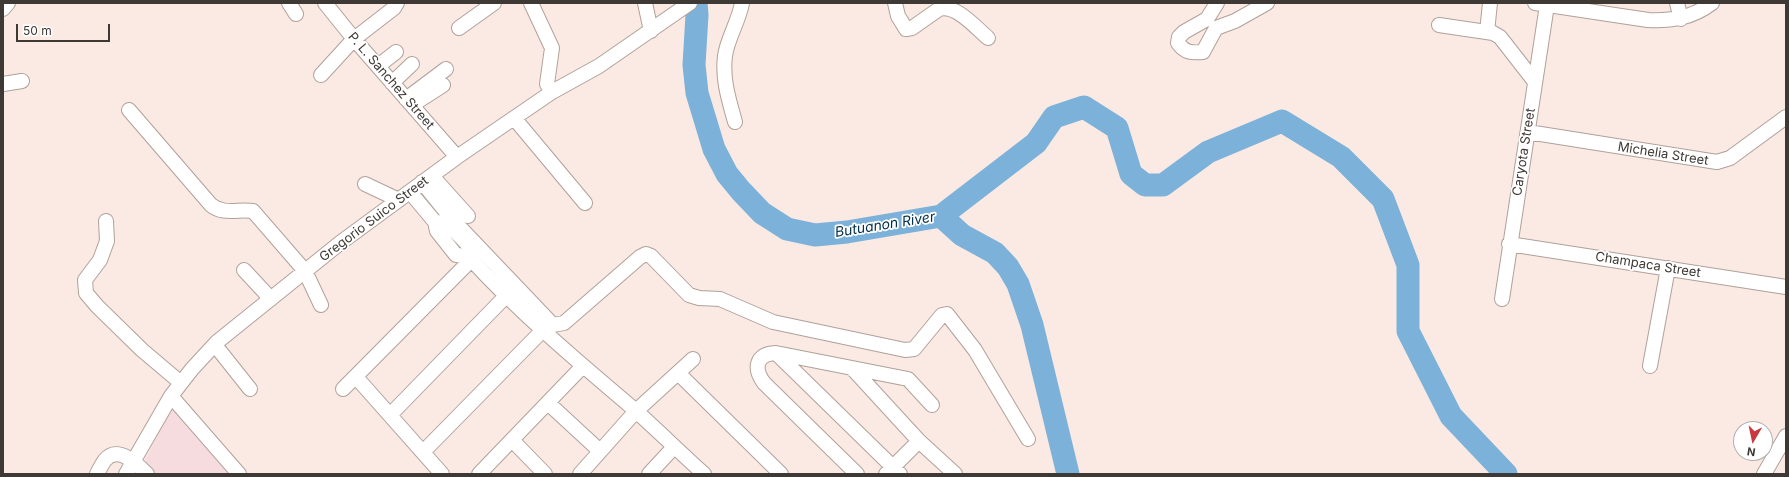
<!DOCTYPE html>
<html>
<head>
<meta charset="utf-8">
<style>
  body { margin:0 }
  #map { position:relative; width:1789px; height:477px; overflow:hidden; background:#faeae3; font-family:Inter,sans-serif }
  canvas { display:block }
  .frame { position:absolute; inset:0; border:4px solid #3f3936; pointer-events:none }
  .north { position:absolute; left:1733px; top:421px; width:40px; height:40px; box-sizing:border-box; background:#fff; border:1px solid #b2b0af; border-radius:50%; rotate:189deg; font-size:11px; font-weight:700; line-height:16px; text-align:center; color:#3f3936 }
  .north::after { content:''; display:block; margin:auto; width:14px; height:18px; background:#c8383e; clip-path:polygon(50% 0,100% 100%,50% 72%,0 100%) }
  .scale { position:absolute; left:16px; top:24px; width:94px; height:18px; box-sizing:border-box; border:2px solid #3f3936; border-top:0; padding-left:5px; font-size:12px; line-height:14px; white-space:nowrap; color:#3f3936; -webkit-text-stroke:3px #fff; paint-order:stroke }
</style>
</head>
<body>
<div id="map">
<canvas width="1789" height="477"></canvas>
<div class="frame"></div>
<div class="north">N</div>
<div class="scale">50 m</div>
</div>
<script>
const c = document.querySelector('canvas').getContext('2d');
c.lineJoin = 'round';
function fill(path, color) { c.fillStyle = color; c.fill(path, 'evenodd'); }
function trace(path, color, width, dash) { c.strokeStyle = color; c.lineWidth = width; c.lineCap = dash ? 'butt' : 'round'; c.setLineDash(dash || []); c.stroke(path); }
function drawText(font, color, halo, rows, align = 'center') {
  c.font = font + ' Inter,sans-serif'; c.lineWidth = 3.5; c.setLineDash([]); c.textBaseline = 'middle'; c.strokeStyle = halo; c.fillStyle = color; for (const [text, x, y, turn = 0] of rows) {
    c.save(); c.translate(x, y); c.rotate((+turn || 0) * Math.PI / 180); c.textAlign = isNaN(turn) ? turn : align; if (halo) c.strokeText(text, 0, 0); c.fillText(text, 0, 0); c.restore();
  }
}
fill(new Path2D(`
  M172,407L230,474H138Z`), '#f7dcdf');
trace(new Path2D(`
  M696,3L697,15L694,65L697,93L714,149L727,174L741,191L762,213L787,229L815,235L847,232L941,216L962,235L995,253L1008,267L1018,284L1032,325L1068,474
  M941,216L1036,143L1054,117L1084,107L1117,128L1131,174L1145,185H1163L1208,152L1282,121L1341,157L1383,199L1408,265V331L1451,416L1506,474`), '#7cb1d9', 23);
const minor = new Path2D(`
  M289,3L296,14
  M325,3L354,39L457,157
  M531,3L552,48L547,84L552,92
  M645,3L651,31
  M895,3L898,16L906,29L912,28L939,9C956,4 975,27 988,38
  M1535,3L1648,20C1672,21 1692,18 1712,3
  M1677,3L1681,19
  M3,9L8,3
  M1439,25L1493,33L1500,37L1535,82
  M459,28L494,3
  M1216,28L1203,52C1192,53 1185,53 1178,43L1179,37L1184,32L1207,19L1217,3
  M1216,28L1235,21L1267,3
  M1487,32L1490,3
  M378,66L396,52
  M321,75L354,39L394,8L397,3
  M392,83L412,64
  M3,84L22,81
  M406,99L446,69
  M415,103L443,85
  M129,110L211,205C223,215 238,209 253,211L305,271L321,305
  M514,118L585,203
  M735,122C729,100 722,79 725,56C727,39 739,21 742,3
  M1528,132L1717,162L1730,158L1786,117
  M432,176L468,216
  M422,182L452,219L553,325L564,323L640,257L646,254L651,256L689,295L699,298L720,299L773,322L905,350L914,349L942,315L947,314L975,350L1028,439
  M365,184L399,200
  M410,192L435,222L447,223L470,247L468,256C519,312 577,361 635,410C658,431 681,453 704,474
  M106,221L107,241L100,260L85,280L86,293L97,306L142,350L181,383
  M435,222L437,231L456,255L468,256
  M1509,244L1786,287
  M244,270L271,299
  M1502,299L1547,5
  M215,345L250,389
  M776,353L900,474
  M1650,366L1668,268
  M852,368L919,441L955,474
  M678,373L781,474
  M356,377L442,474
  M343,389L471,260
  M171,396L239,474
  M548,403L600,451
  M390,415L505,297
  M512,440L545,474
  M423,452L542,331
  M97,474C99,470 102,464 105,460C118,444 138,465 147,474
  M126,474L171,396L192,369L217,342L340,243L457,157L552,92L599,66L690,3
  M479,474L582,367
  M580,474L636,411L693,359
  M649,474L674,447
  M857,474L764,383C753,368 756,354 776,353L908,379L932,405
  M886,474L919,441
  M1764,474L1786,436`);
trace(minor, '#b0a19a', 16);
trace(minor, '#fff', 14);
drawText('13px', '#3f3936', '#fff', [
  ["P. L. Sanchez Street",391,81,49],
  ["Caryota Street",1524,152,-81],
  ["Michelia Street",1663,154,9],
  ["Gregorio Suico Street",374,219,-37],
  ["Champaca Street",1648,265,9]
]);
drawText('italic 14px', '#022e49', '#fff', [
  ["Butuanon River",885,225,-9]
]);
</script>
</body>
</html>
